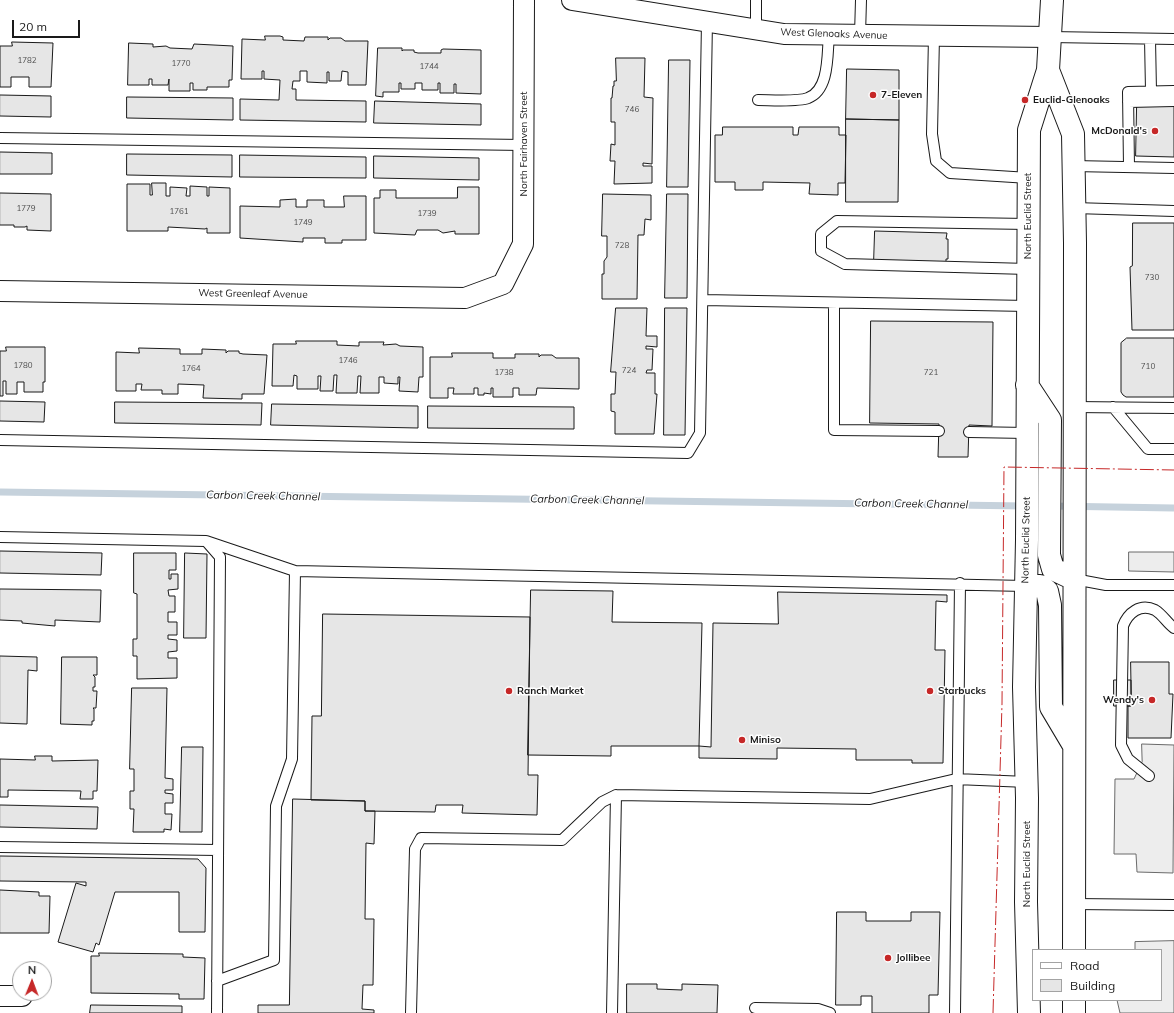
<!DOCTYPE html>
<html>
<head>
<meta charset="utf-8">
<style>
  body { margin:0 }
  #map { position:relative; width:1174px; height:1013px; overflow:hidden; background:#fff; font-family:Mulish,sans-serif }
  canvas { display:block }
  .legend { position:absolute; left:1032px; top:949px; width:130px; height:52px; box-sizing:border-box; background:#fff; border:1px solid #a3a3a3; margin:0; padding:5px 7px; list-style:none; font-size:12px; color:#1a1a1a }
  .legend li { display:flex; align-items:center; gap:8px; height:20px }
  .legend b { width:20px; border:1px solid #a3a3a3 }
  .north { position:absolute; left:12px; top:961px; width:40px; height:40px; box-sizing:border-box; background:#fff; border:1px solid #a3a3a3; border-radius:50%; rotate:1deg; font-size:11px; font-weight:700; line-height:16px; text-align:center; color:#1a1a1a }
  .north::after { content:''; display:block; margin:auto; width:14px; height:18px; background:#c62828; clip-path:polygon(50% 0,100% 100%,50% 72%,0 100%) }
  .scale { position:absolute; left:12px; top:20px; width:68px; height:18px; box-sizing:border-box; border:2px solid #1a1a1a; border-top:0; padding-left:5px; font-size:12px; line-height:14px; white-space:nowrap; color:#1a1a1a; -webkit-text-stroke:3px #fff; paint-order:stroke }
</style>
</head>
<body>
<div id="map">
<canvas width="1174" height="1013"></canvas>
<ul class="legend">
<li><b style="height:5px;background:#fff"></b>Road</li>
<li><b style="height:11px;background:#e6e6e6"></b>Building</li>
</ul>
<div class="north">N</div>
<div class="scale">20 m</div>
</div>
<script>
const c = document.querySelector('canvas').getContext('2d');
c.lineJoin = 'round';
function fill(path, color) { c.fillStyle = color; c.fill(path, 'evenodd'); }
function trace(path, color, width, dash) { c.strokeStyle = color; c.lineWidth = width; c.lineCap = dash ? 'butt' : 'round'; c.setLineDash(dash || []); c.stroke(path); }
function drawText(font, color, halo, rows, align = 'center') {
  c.font = font + ' Mulish,sans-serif'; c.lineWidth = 3; c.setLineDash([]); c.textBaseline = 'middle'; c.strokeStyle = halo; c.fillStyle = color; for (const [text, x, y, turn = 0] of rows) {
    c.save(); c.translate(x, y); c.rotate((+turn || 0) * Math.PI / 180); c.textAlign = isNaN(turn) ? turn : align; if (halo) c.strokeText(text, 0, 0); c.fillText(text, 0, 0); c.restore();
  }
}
const parking = new Path2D(`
  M1129,552H1174V572L1129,571Z
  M1142,744L1174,745L1173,873L1137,872L1136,854H1114L1115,779H1134L1142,762Z
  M1174,941V1013H1120L1117,1000H1161V950H1135V942Z`);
fill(parking, '#ededed');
trace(parking, '#6a6a6a', 1);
trace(new Path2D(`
  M0,492L1026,506
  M1052,506L1174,508`), '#c6d2dc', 7);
const building = new Path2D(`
  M265,36H280L283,37V40L304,41L305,37H328V40L330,38H341L345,41H368L366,85H348V72L342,71L341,81H329V72H327V83L307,82V71H300V81H293L292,89H296V100L366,101V122L240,120V99L279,100L280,80L264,79V71H262V79H241L242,39L265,40Z
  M12,42L53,43L51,87H29V77H11V87H0V46H12Z
  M129,43L153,44V47L166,46L170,48L192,49L194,44L233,46L232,80H229V87H207V90H193V83H190V91H169V79L168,85H152V79H149V85H128Z
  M378,48H402V51L403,50H414V52L418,53H441V50L443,49L481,50V94L456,93V84H454V93H440V83H438V90H422V83H415V89H401V83H399V92H383V97L376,96Z
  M616,58H645L644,97L653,98L652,164L643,163V166H652V183L614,184L615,161H610L611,144L615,145V122H611V98H612L613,86H614V81H616Z
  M669,60H690L688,187H667Z
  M847,69L899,70V120L846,119Z
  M0,95L51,96V117L0,116Z
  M127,97L233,98V120L127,118Z
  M375,101L481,104V125L374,123Z
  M1137,106H1174V157L1136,156Z
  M846,119L899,120L898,202H846Z
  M723,127H793V135H798L799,127H839V135H846L845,183H838V195L809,194L810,183L763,182V190H735V182H715V135H722Z
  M0,152L52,153V174H0Z
  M127,154L232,155V177L127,175Z
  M240,155L366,157V178L240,177Z
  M374,156L479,158V180L374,178Z
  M152,183H166V196H170V187L187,188L186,196H190V186L207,187V196H209V187L230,188V233H207V228L205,229L168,227V231H127V184H150V195H152Z
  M458,187H479V234H455V231L443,233L438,230H417L415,235L374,233V198H380V190H396V198H457Z
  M0,193L51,194V231L27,230V226L25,227H14V225H0Z
  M603,194L651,195V220L645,219L644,235H638L637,299H602V274H604V261L607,257V236H602Z
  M667,194H688L687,298H665Z
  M344,196H366V240H342V243H325V238H303V242L240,238V206L280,207V200L296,199V207H307V200H324V207H344Z
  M1133,223H1174V330H1132L1130,267L1132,266Z
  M875,231L947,233L946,239H948V259H946V264L874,262Z
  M616,308H647L646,336H657V347L646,346V349H653L652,370H647L646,373H655V394H657L654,434H615V412L611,411V394H615L616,372H611Z
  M665,308H687L685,435H664Z
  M871,321L993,322L992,426L969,425L968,457H938L939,424L870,423Z
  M1127,338H1174V397H1126L1123,395L1121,392V343Z
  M296,341H337V345L359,346V342H384L383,345L396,344L400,346L423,347V377H419L418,392L399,391L400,377H398V384L384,383V377H379V393H360L361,376H358L357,393H336L337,375H334L333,391H320L321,376H318V389H297V376L294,375L293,386H272L273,344H296Z
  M6,347H45V382H43V392H24V382H17V394H6V381H3V396H0V351H6Z
  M139,348L180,349V354H202V349L226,350V353L228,351H239V353L243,354L267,355L264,394H242V399L203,398L204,385L178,384V394H162V390H141L142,384H136V391H116V352L139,353Z
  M452,353H493V358H515V354H539V357L541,355H552L556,358H579V389L537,388L536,395H519V388H513V397H493V388H491V394L484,393V395H478V388H474V394H453L454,388H448V398H430V357H452Z
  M0,401L45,402L44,422L0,421Z
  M115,402L262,403L261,425L115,423Z
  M272,404L418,406V428L271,425Z
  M428,406L574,407V429L428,428Z
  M0,551L102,553L101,575L0,573Z
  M134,553H176V570H169V579H171V574H178V589L168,590L169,596H175V612H168V622H177V635H168V639L177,640V651L168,652V658H177V678L137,679V656H133V639H137V594L134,593Z
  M185,553L207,554L206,638H184Z
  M0,589L101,590L100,622L55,620V626L22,623V621L0,620Z
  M531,590L613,591L612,622L702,623L699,746H611V756L528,755Z
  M778,592L947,595V602L936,601L935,650H945L943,763H912V760H856V749L777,748V759L699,758V746L711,747L713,623L778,624Z
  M323,614L530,617L528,775H538L537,815L462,813L463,805H436L435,812L365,811V801L311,800L312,716H321Z
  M0,656L37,657V671L28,670L27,724L0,723Z
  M62,657H97V675H93L95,677V687H93V691H97L96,708H93L94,709V721H92V725L61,724Z
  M1131,662H1169V694H1173L1171,738H1128V706H1131Z
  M1114,680H1131V706H1114Z
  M132,688H167L165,778L173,779V790H165V793L173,794V803H165V814H172L171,830L164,829V832H133L134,809H130V791H134V769H130Z
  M182,747H203L202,832H180Z
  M35,756H52V761L98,760L97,791H93V799H80L81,791L8,790V797H0V759L35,760Z
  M293,799L365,801V811H375L374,844L366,843L365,919H374L373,985H363L362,1009L374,1010V1013H258V1005H289Z
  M0,805L98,807L97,829L0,827Z
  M0,856L198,859L206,868L205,932H179V892H115L99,945L96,943L93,952L58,942L76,883L86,886V882L0,881Z
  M0,890L39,892V896H50L49,933H0Z
  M837,912H866V921H911V912H940L938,995H929V1013H872V996H861V1005H836Z
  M99,953L183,954V957L205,958L204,999H179V994L91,993V956H99Z
  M627,984H657V989L682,990V984L718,985L717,1013H627Z
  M91,1005L182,1006V1013H90Z`);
fill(building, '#e6e6e6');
trace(building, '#1a1a1a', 1);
const lane = new Path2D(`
  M756,29V0
  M860,35L861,0
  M934,36L932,134L936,161L950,173L1029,178
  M1050,37L1174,39
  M1150,39L1151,91
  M758,100C770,100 798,102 808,98C830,90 827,53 829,35
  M1128,102L1174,101
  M0,138L524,145
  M1073,166L1174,168
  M1129,167L1128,92L1174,91
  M1074,208L1174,211
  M1028,269L845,264L821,251V234L837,221L1028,224
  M703,300L1028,306
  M834,303V430L939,431
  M1074,407L1174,408
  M1113,407L1148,449H1174
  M969,432L1027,433
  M0,440L688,453L700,433L707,21
  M0,537L206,541L220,557L217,1013
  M206,541L295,571L1026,586
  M1074,579L1106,585H1174
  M1149,776L1128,759L1121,745L1123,626C1128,613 1140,603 1155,610C1163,615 1167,623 1174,628
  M0,847L218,850
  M1074,904L1174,905
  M217,981L274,960L276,806L292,759L295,571
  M755,1008L818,1009L830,1013
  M411,1013L415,849L421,838L562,840L602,802L616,795L870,799L956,779L1027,782
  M612,1013L616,795
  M955,1013L960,583`);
const street = new Path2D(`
  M572,0L784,34L1050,37
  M0,291L465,298L503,284L523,244L524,0
  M0,996H22`);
const primary = new Path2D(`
  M1048,70L1073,134L1075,243L1074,950
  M1027,385L1050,420L1049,555L1053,569L1074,579
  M1026,586H1040L1047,591L1050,605L1051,707L1073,744
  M1074,1000V1013
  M1029,1013L1026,902L1027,798L1024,687L1027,540L1029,130L1048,70L1052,0`);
trace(lane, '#1a1a1a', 12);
trace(street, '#1a1a1a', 22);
trace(primary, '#1a1a1a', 24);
trace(lane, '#fff', 10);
trace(street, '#fff', 20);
trace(primary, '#fff', 22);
trace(new Path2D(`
  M993,1013L1002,704L1004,467L1174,470`), '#c62828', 1, [14, 3, 2, 3]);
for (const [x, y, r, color] of [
  [873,95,4,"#c62828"],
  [1025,100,4,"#c62828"],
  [1155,131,4,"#c62828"],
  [509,691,4,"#c62828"],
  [930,691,4,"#c62828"],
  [1152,700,4,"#c62828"],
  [742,740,4,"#c62828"],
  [888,958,4,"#c62828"]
]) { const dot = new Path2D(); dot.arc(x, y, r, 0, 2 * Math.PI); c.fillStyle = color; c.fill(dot); trace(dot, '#fff', 1.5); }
drawText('8px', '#4d4d4d', null, [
  ["1782",27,61],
  ["1770",181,64],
  ["1744",429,67],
  ["746",632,110],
  ["1779",26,209],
  ["1761",179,212],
  ["1739",427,214],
  ["1749",303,223],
  ["728",622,246],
  ["730",1152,278],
  ["1746",348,361],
  ["1780",23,366],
  ["710",1148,367],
  ["1764",191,369],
  ["724",629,371],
  ["1738",504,373],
  ["721",931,373]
]);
drawText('10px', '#1a1a1a', '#fff', [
  ["West Glenoaks Avenue",834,34,2],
  ["North Fairhaven Street",524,144,-90],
  ["North Euclid Street",1028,216,-90],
  ["West Greenleaf Avenue",253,294,1],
  ["North Euclid Street",1026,540,-89],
  ["North Euclid Street",1027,864,-90]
]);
drawText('bold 10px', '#1a1a1a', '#fff', [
  ["7-Eleven",881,95],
  ["Euclid-Glenoaks",1033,100],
  ["McDonald's",1147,131,"right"],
  ["Ranch Market",517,691],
  ["Starbucks",938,691],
  ["Wendy's",1144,700,"right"],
  ["Miniso",750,740],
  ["Jollibee",896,958]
], 'left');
drawText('italic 11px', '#1a1a1a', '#fff', [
  ["Carbon Creek Channel",263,496,1],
  ["Carbon Creek Channel",587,500,1],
  ["Carbon Creek Channel",911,504,1]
]);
</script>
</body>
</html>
